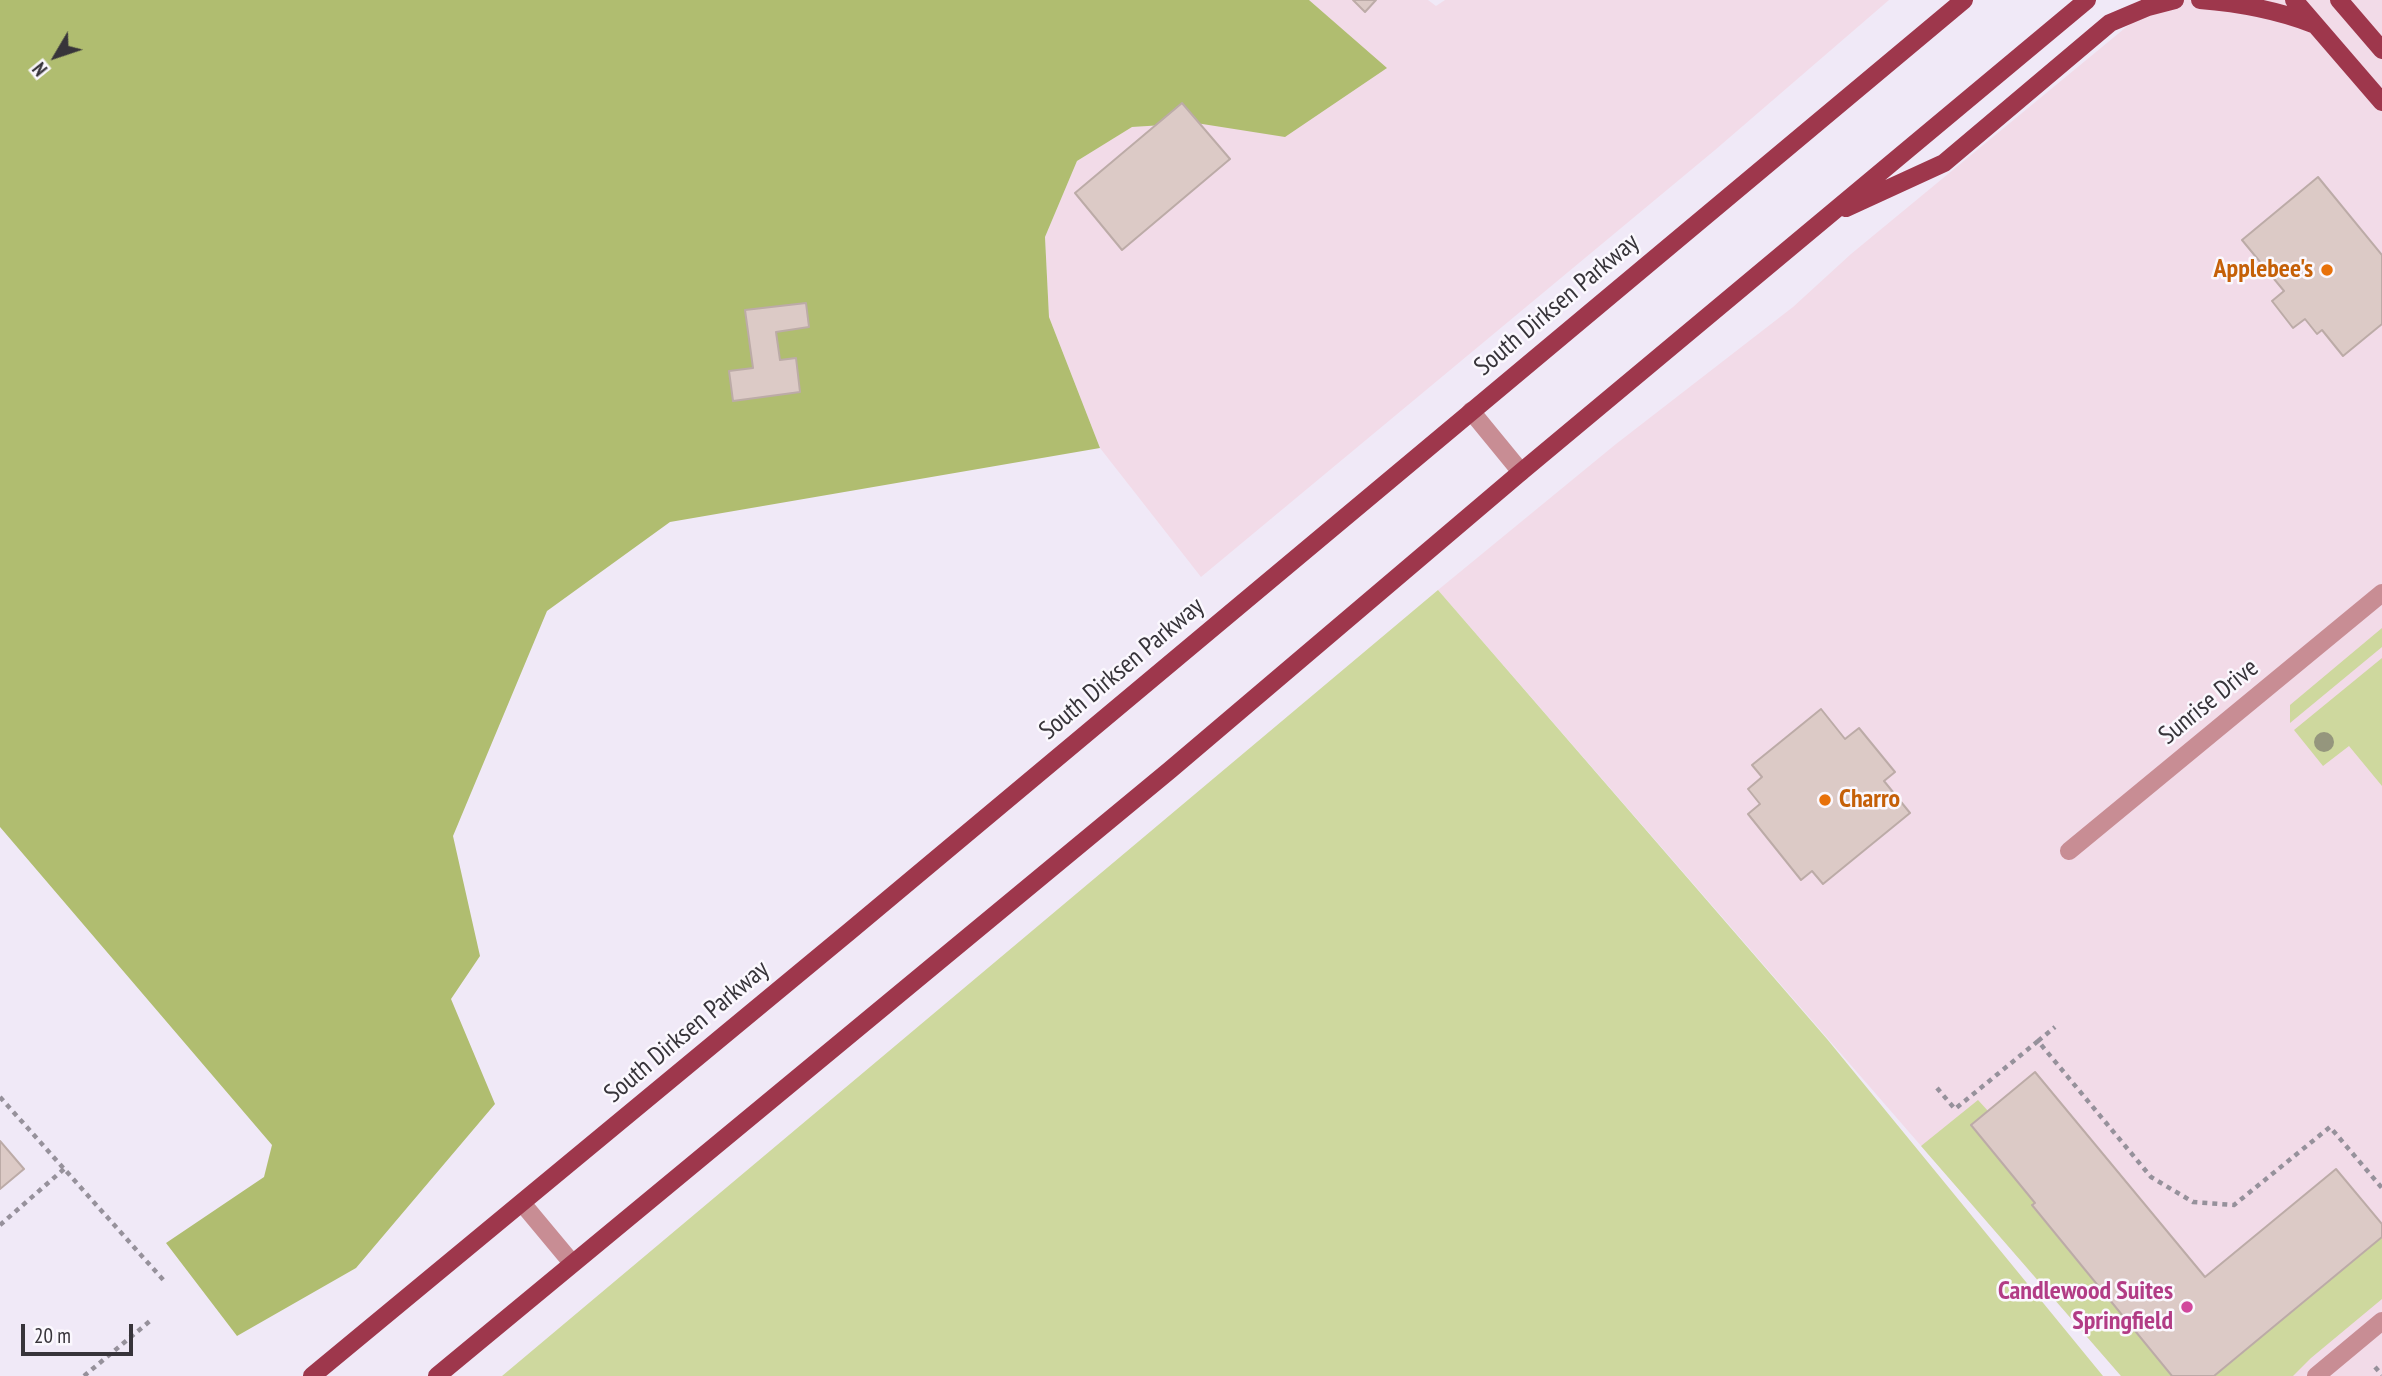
<!DOCTYPE html>
<html>
<head>
<meta charset="utf-8">
<style>
  body { margin:0 }
  #map { position:relative; width:2382px; height:1376px; overflow:hidden; background:#f0e9f7; font-family:"PT Sans Narrow",sans-serif }
  canvas { display:block }
  .north { position:absolute; left:21px; top:21px; width:70px; height:70px; -webkit-text-stroke:5px #fbf8fe; paint-order:stroke; rotate:231deg; font-size:19px; font-weight:700; line-height:28px; text-align:center; color:#37343a }
  .north::after { content:''; display:block; margin:auto; width:24px; height:32px; background:#37343a; clip-path:polygon(50% 0,100% 100%,50% 72%,0 100%) }
  .scale { position:absolute; left:21px; top:1324px; width:112px; height:32px; box-sizing:border-box; border:4px solid #37343a; border-top:0; padding-left:9px; font-size:21px; line-height:24px; white-space:nowrap; color:#37343a; -webkit-text-stroke:5px #fbf8fe; paint-order:stroke }
</style>
</head>
<body>
<div id="map">
<canvas width="2382" height="1376"></canvas>
<div class="north">N</div>
<div class="scale">20 m</div>
</div>
<script>
const c = document.querySelector('canvas').getContext('2d');
c.lineJoin = 'round';
function fill(path, color) { c.fillStyle = color; c.fill(path, 'evenodd'); }
function trace(path, color, width, dash) { c.strokeStyle = color; c.lineWidth = width; c.lineCap = dash ? 'butt' : 'round'; c.setLineDash(dash || []); c.stroke(path); }
function drawText(font, color, halo, rows, align = 'center') {
  c.font = font + ' "PT Sans Narrow",sans-serif'; c.lineWidth = 5; c.setLineDash([]); c.textBaseline = 'middle'; c.strokeStyle = halo; c.fillStyle = color; for (const [text, x, y, turn = 0] of rows) {
    c.save(); c.translate(x, y); c.rotate((+turn || 0) * Math.PI / 180); c.textAlign = isNaN(turn) ? turn : align; if (halo) c.strokeText(text, 0, 0); c.fillText(text, 0, 0); c.restore();
  }
}
fill(new Path2D(`
  M1309,0H1428L1436,6L1445,0H1889L1715,150L1201,577L1100,448L1049,317L1045,237L1077,161L1131,127L1196,123L1386,69Z
  M2159,0H2382V1376H2121L1438,590L1616,444L1793,307L1851,254Z`), '#f2dbe8');
fill(new Path2D(`
  M1438,590L1827,1039L2103,1376H502Z
  M2382,628V647L2290,723V705Z
  M2382,658V786L2349,746L2323,766L2294,730Z
  M1978,1100L1988,1111L1971,1125L2035,1203L2032,1206L2172,1376H2121L1921,1146Z
  M2382,1237V1299L2311,1358L2293,1376H2214Z`), '#ced89e');
fill(new Path2D(`
  M0,0H1309L1387,68L1285,137L1196,123L1132,127L1077,161L1045,237L1049,317L1100,448L670,522L547,611L453,836L480,956L451,999L495,1104L356,1268L237,1336L166,1243L264,1177L272,1145L0,827Z`), '#b0bd70');
const building = new Path2D(`
  M1353,0H1376L1365,12Z
  M1182,103L1230,159L1122,250L1075,193Z
  M2318,177L2382,255V324L2343,356L2322,330L2317,334L2305,319L2293,328L2272,301L2284,291L2242,240Z
  M806,303L809,327L776,332L780,360L796,358L800,392L733,401L729,371L753,368L745,310Z
  M1821,709L1845,739L1859,728L1895,772L1884,781L1910,813L1823,884L1812,871L1801,880L1748,814L1760,804L1748,789L1762,777L1752,765Z
  M2035,1072L2205,1277L2336,1169L2382,1224V1237L2214,1376H2172L2032,1205L2035,1203L1971,1125Z
  M0,1141L24,1169L0,1189Z`);
fill(building, '#dccac6');
trace(building, '#bcaba7', 2);
trace(new Path2D(`
  M2038,1041L2055,1027
  M1937,1088L1955,1109L2038,1041L2151,1177L2193,1202L2234,1205L2330,1127L2382,1188
  M0,1097L166,1283
  M0,1225L64,1169
  M2375,1367L2382,1375
  M84,1376L150,1321`), '#96919b', 4.5, [5, 5]);
trace(new Path2D(`
  M1471,411L1521,472
  M2069,851L2382,593
  M522,1203L572,1263
  M2316,1376L2382,1321`), '#c88d94', 18);
trace(new Path2D(`
  M2200,0C2238,3 2277,10 2313,24
  M2294,0L2382,102
  M2339,0L2382,50
  M1846,208L1944,163L2110,23L2148,7L2175,0
  M312,1376L850,931L1964,0
  M437,1376L1170,770L1521,472L2087,0`), '#9e374c', 18);
c.fillStyle = '#95967d';
for (const [x, y] of [
  [2324,742]
]) { c.beginPath(); c.arc(x, y, 10, 0, 2 * Math.PI); c.fill(); }
for (const [x, y, r, color] of [
  [2327,270,7,"#e8710a"],
  [1825,800,7,"#e8710a"],
  [2187,1307,7,"#d1479c"]
]) { const dot = new Path2D(); dot.arc(x, y, r, 0, 2 * Math.PI); c.fillStyle = color; c.fill(dot); trace(dot, '#fbf8fe', 2.5); }
drawText('bold 26px', '#c56008', '#fbf8fe', [
  ["Applebee's",2313,270],
  ["Charro",1839,800,"left"]
], 'right');
drawText('26px', '#37343a', '#fbf8fe', [
  ["South Dirksen Parkway",1557,305,-40],
  ["South Dirksen Parkway",1122,669,-40],
  ["Sunrise Drive",2209,702,-39],
  ["South Dirksen Parkway",687,1032,-40]
]);
drawText('bold 26px', '#b23c85', '#fbf8fe', [
  ["Candlewood Suites",2173,1292],
  ["Springfield",2173,1322]
], 'right');
</script>
</body>
</html>
